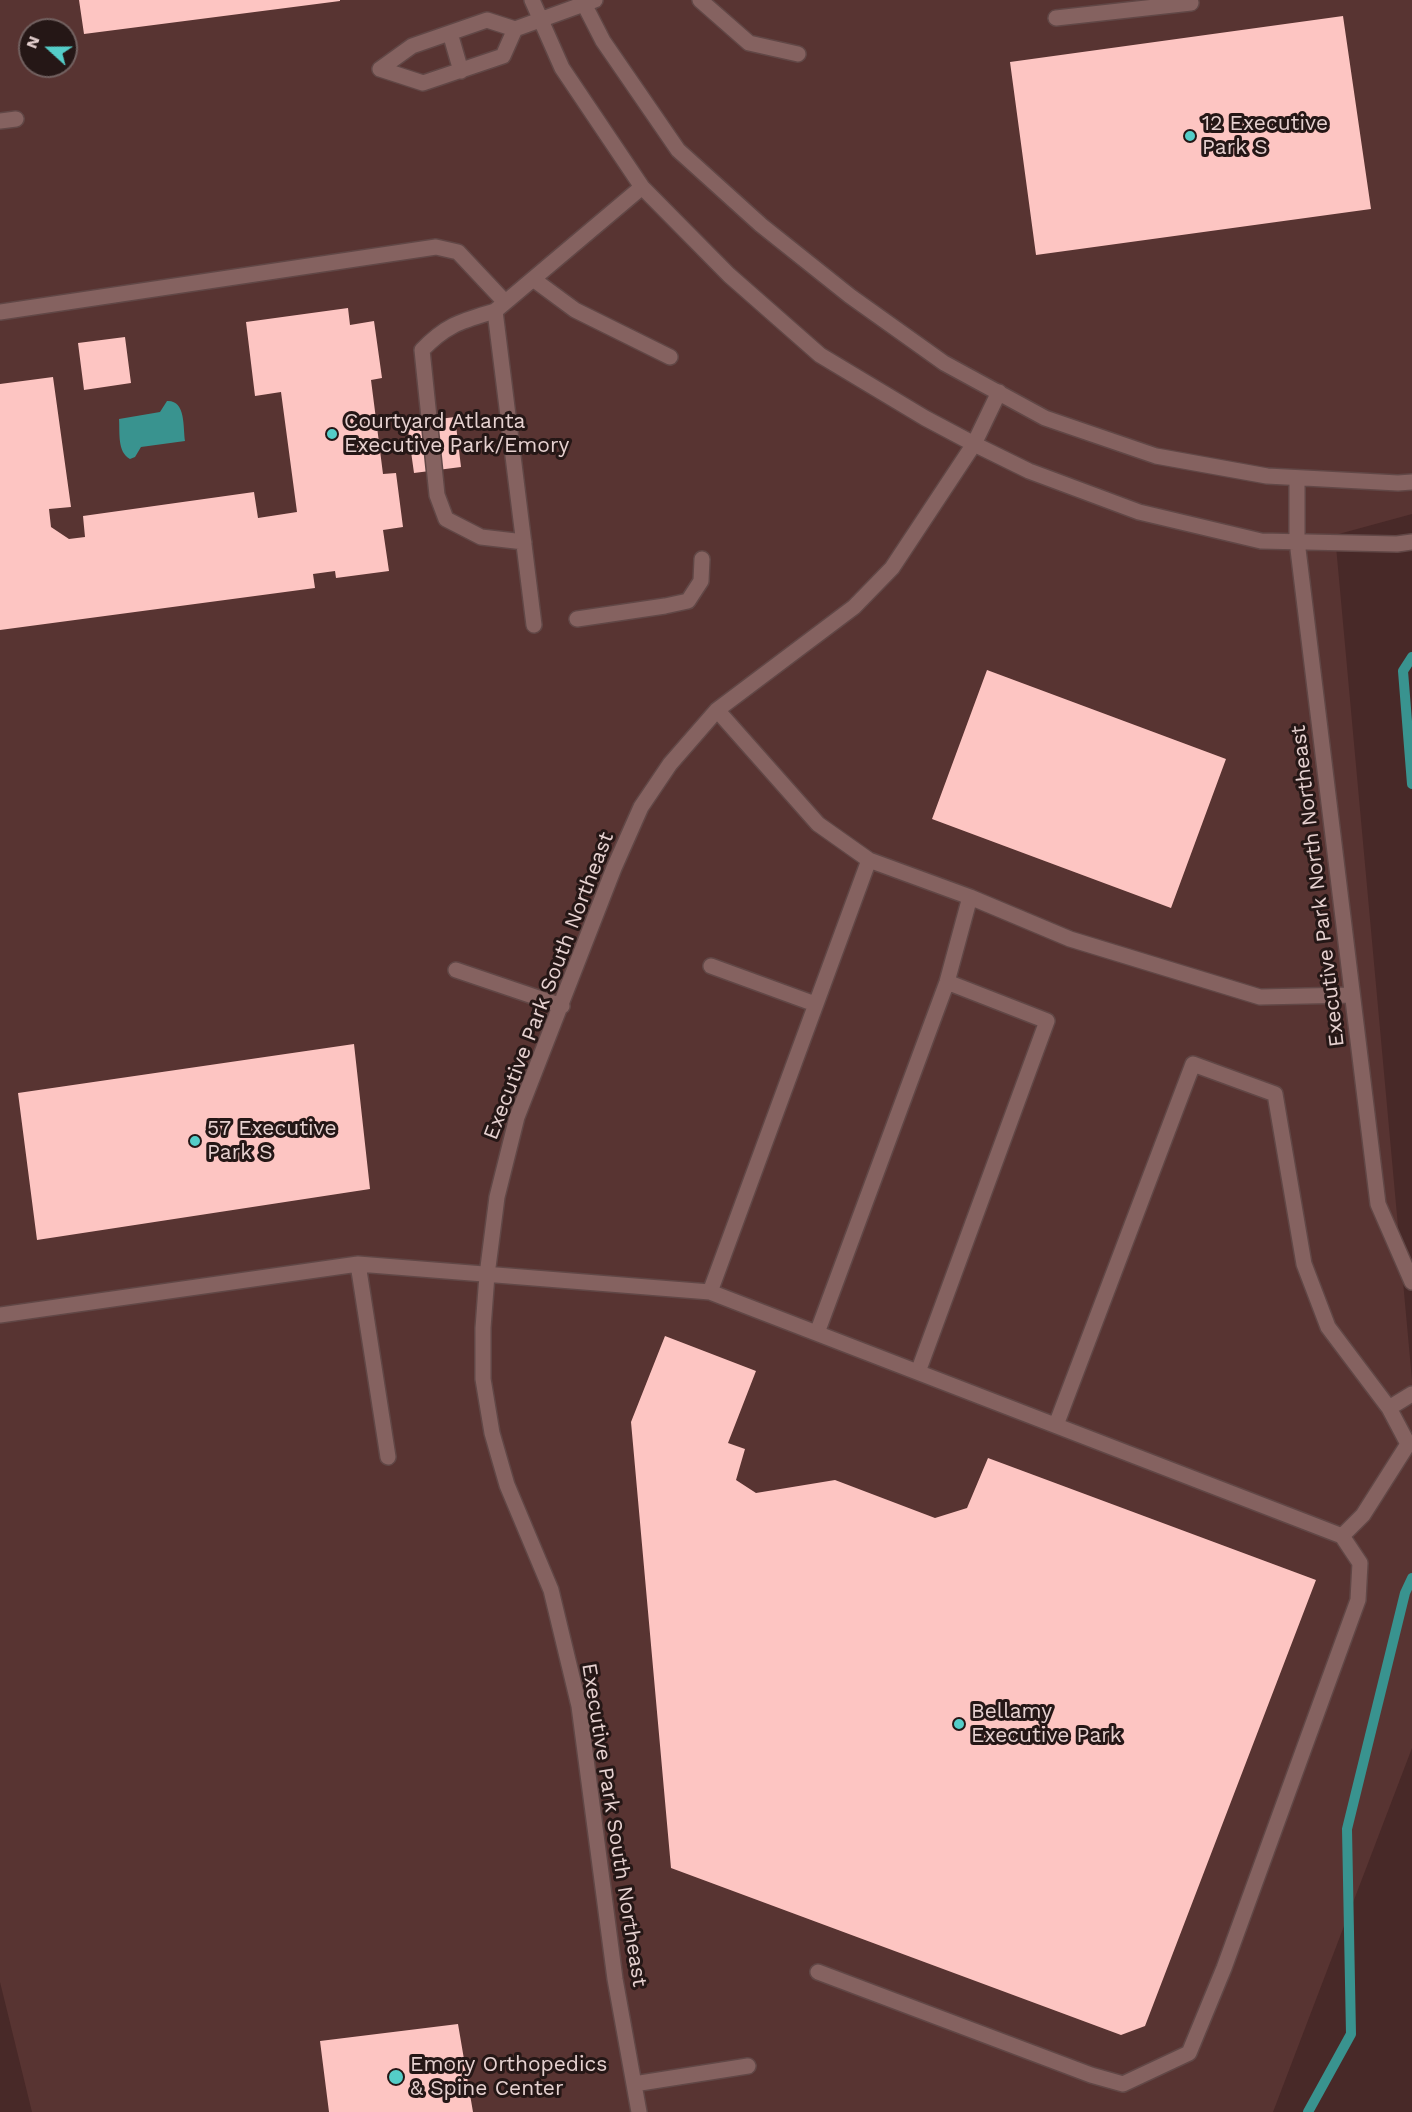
<!DOCTYPE html>
<html>
<head>
<meta charset="utf-8">
<style>
  body { margin:0 }
  #map { position:relative; width:1412px; height:2112px; overflow:hidden; background:#482928; font-family:"Work Sans",sans-serif }
  canvas { display:block }
  .north { position:absolute; left:18px; top:18px; width:60px; height:60px; box-sizing:border-box; background:#251716; border:2px solid #726160; border-radius:50%; rotate:291deg; font-size:16px; font-weight:700; line-height:24px; text-align:center; color:#e6d1d0 }
  .north::after { content:''; display:block; margin:auto; width:21px; height:27px; background:#54cdc8; clip-path:polygon(50% 0,100% 100%,50% 72%,0 100%) }
</style>
</head>
<body>
<div id="map">
<canvas width="1412" height="2112"></canvas>
<div class="north">N</div>
</div>
<script>
const c = document.querySelector('canvas').getContext('2d');
c.lineJoin = 'round';
function fill(path, color) { c.fillStyle = color; c.fill(path, 'evenodd'); }
function trace(path, color, width, dash) { c.strokeStyle = color; c.lineWidth = width; c.lineCap = dash ? 'butt' : 'round'; c.setLineDash(dash || []); c.stroke(path); }
function drawText(font, color, halo, rows, align = 'center') {
  c.font = font + ' "Work Sans",sans-serif'; c.lineWidth = 6; c.setLineDash([]); c.textBaseline = 'middle'; c.strokeStyle = halo; c.fillStyle = color; for (const [text, x, y, turn = 0] of rows) {
    c.save(); c.translate(x, y); c.rotate((+turn || 0) * Math.PI / 180); c.textAlign = isNaN(turn) ? turn : align; if (halo) c.strokeText(text, 0, 0); c.fillText(text, 0, 0); c.restore();
  }
}
fill(new Path2D(`
  M0,0H1412V514L1335,535L1412,1380V1748L1273,2112H32L0,1982ZM30,30H66V66H30Z`), '#583432');
fill(new Path2D(`
  M167,401C186,400 183,427 185,441L141,447L135,457L130,459C117,452 120,432 119,419L160,412Z`), '#39938f');
trace(new Path2D(`
  M1412,657L1403,671L1412,784
  M1308,2112L1351,2034L1347,1829L1405,1593L1412,1578`), '#39938f', 10);
fill(new Path2D(`
  M79,0H340V1L84,34Z
  M1343,16L1371,209L1036,255L1010,62Z
  M348,308L350,325L374,321L382,378L371,380L383,474L396,473L403,527L383,530L389,571L336,578L335,571L313,574L315,588L0,630V384L53,377L71,507L49,509L51,527L69,539L85,537L83,516L254,492L258,518L297,512L281,392L255,396L246,322Z
  M125,337L131,383L84,390L78,343Z
  M455,417L461,467L414,473L407,423Z
  M987,670L1226,759L1171,908L932,819Z
  M354,1044L370,1189L37,1240L18,1093Z
  M665,1336L756,1371L728,1443L745,1449L736,1480L756,1493L835,1480L935,1518L967,1508L988,1458L1316,1580L1145,2026L1121,2035L671,1868L631,1422Z
  M458,2024L473,2112H329L320,2041Z`), '#fdc5c2');
const minor = new Path2D(`
  M532,0L562,68L642,187L729,275L820,355L925,418L974,444L1029,471L1139,512L1261,541L1397,544L1412,542
  M582,0L603,41L678,150L761,225L850,296L944,363L1045,418L1156,456L1267,476L1398,483L1412,482
  M700,0L749,43L798,54
  M1056,18L1191,3
  M450,33L461,71
  M380,69L412,46L487,20L515,29L595,0
  M380,69L423,83L503,56L515,29
  M0,121L16,119
  M533,279L575,310L670,357
  M495,311C462,321 447,324 422,350L437,495L446,519L481,537L524,542
  M0,312L436,247L458,252L505,302
  M1297,479V541L1378,1204L1412,1282
  M577,619L665,606L688,601L701,581L702,559
  M534,625L495,311L642,187
  M717,710L818,824L869,860L970,897L1070,939L1260,997L1352,995
  M711,966L815,1004
  M456,970L562,1006
  M358,1264L388,1457
  M710,1292L869,860
  M0,1315L358,1264L710,1292L1342,1536L1363,1515L1408,1444L1389,1408L1412,1394
  M817,1333L947,982L970,897
  M918,1372L1047,1021L947,982
  M1056,1425L1193,1064L1275,1094L1304,1264L1328,1327L1389,1408
  M818,1972L1091,2075L1123,2084L1189,2053L1224,1968L1358,1600L1360,1563L1342,1536
  M634,2084L748,2066
  M639,2112L615,1979L579,1706L551,1590L507,1485L492,1433L483,1379V1328L487,1275L497,1197L517,1117L614,868L641,807L670,764L717,710L854,607L892,568L974,444L999,392`);
trace(minor, '#614746', 18);
trace(minor, '#856260', 15);
for (const [x, y, r, color] of [
  [1190,136,6,"#54cdc8"],
  [332,434,6,"#54cdc8"],
  [195,1141,6,"#54cdc8"],
  [959,1724,6,"#54cdc8"],
  [396,2077,8,"#54cdc8"]
]) { const dot = new Path2D(); dot.arc(x, y, r, 0, 2 * Math.PI); c.fillStyle = color; c.fill(dot); trace(dot, '#251716', 2); }
drawText('21px', '#e6d1d0', '#251716', [
  ["12 Executive",1202,124],
  ["Park S",1202,148],
  ["Courtyard Atlanta",344,422],
  ["Executive Park/Emory",344,446],
  ["57 Executive",207,1129],
  ["Park S",207,1153],
  ["Bellamy",971,1712],
  ["Executive Park",971,1736],
  ["Emory Orthopedics",410,2065],
  ["& Spine Center",410,2089]
], 'left');
drawText('21px', '#e6d1d0', '#251716', [
  ["Executive Park North Northeast",1318,886,-97],
  ["Executive Park South Northeast",549,986,-69],
  ["Executive Park South Northeast",614,1825,81]
]);
</script>
</body>
</html>
